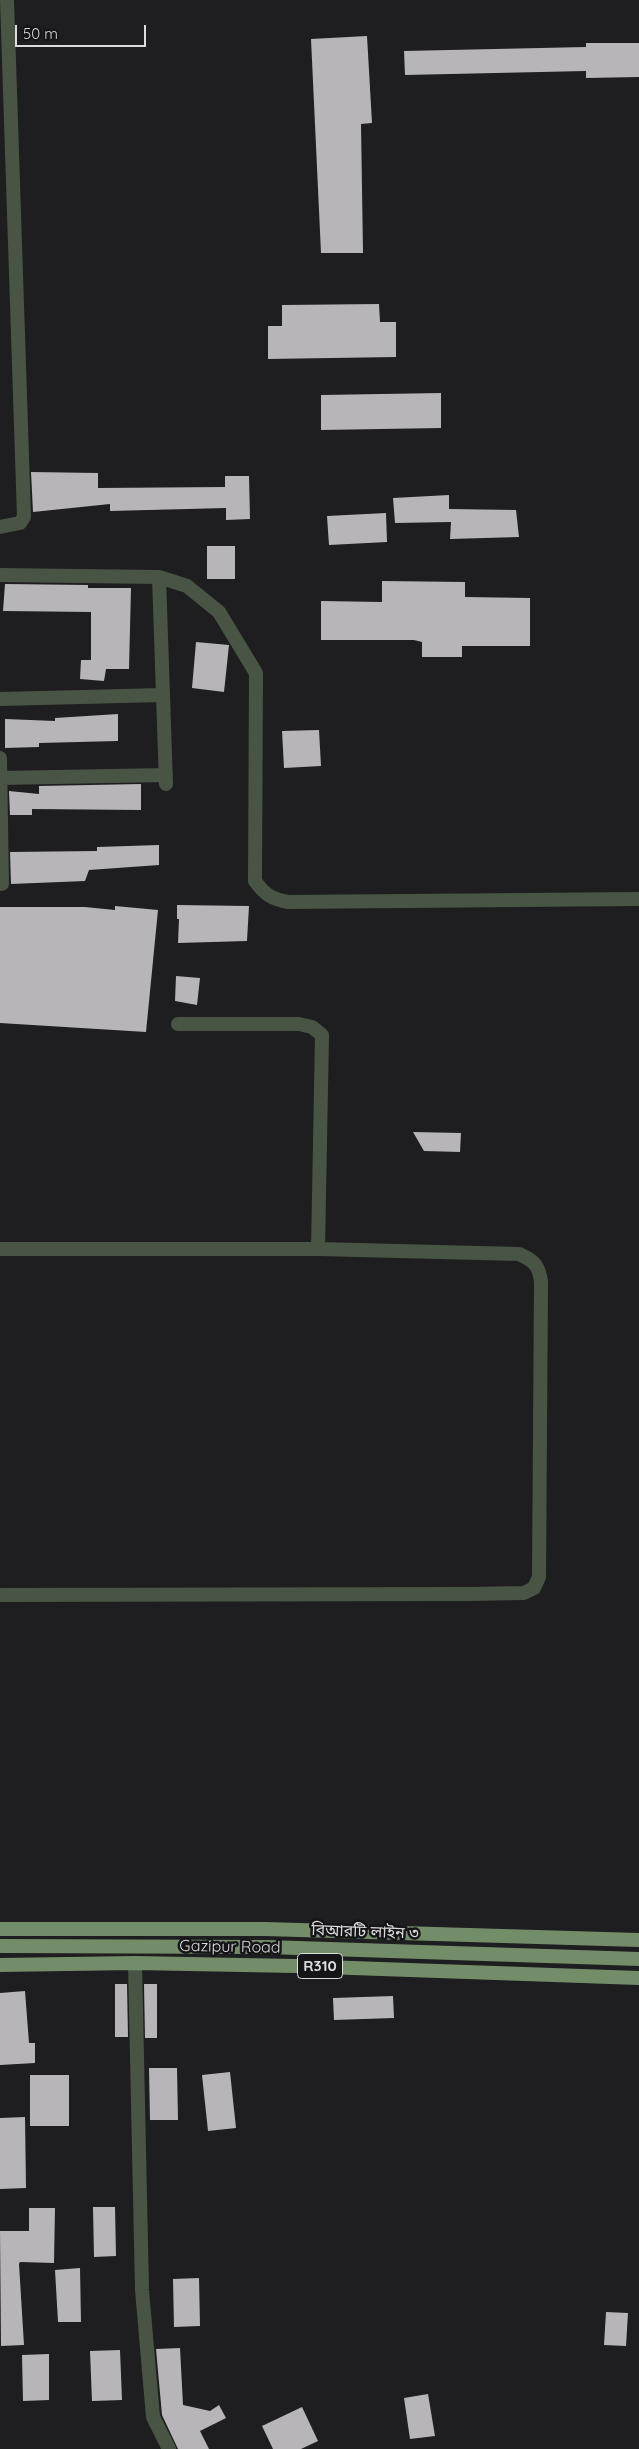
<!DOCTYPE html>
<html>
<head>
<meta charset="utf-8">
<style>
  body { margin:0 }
  #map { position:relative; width:639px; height:2449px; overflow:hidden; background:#1e1d20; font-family:Quicksand,sans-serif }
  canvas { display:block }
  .scale { position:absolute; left:15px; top:25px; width:131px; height:22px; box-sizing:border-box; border:2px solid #dcdcde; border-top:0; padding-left:6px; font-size:15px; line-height:18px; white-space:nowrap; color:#dcdcde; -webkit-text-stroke:4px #151417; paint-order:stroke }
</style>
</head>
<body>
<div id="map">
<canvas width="639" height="2449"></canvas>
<div class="scale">50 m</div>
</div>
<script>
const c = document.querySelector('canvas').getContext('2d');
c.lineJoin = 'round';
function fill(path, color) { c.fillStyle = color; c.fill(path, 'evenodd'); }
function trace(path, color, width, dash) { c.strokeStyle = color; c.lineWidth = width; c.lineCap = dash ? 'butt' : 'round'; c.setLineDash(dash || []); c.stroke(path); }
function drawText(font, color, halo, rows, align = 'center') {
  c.font = font + ' Quicksand,"Noto Sans Bengali",sans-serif'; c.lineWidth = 5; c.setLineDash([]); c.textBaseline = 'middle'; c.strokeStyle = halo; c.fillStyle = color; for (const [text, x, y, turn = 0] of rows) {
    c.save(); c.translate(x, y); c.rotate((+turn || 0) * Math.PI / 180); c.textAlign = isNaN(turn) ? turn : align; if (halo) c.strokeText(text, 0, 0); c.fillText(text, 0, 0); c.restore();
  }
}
fill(new Path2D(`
  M367,36L372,123L361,124L363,253H321L311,39Z
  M586,43H639V77L586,78V71L405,75L404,51L586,47Z
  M379,304L380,322H396V357L268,359V326H282V305Z
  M441,393V428L321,430V395Z
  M31,472L98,473V488L225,487V476H249L250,519L226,520V508L110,511V504L33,512Z
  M449,495V509L516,510L519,537L450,539L451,522L395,523L393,498Z
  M386,513L387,542L329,545L327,516Z
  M207,546H235V579H207Z
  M382,581L465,582V597L530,598V646H462V657H422V642L414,640H321V601L382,602Z
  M5,584L88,585V588H131L129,669H106L104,681L80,679L81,660H91V612L3,611Z
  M196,642L229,645L224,692L192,688Z
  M118,714V741L39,743V747L5,748V719L55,721V718Z
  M319,730L321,766L284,768L282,731Z
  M141,784V810L32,809V815H10L9,791L39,794V786Z
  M159,845V865L89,870L85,881L11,884L10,852L97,851V847Z
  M177,905L249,906L247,941L178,943L179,919H177Z
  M115,906L158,910L146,1032L0,1023V907H85L115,910Z
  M176,976L200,978L197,1005L175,1001Z
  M413,1132L461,1133L460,1152L424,1151Z
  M115,1984H127L128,2037H115Z
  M144,1984H157V2038H145Z
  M25,1991L29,2043H35V2063L0,2065V1993Z
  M393,1996L394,2018L334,2020L333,1998Z
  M149,2068H177L178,2120H150Z
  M230,2072L236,2128L208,2131L202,2075Z
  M30,2075H69V2126H30Z
  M25,2117L26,2188L0,2189V2118Z
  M93,2207H115L116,2256L94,2257Z
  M29,2208H55L54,2263L20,2262L19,2264L24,2345L1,2346L0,2231H29Z
  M80,2268L81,2322H58L55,2270Z
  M199,2278L200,2326L174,2327L173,2279Z
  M606,2312L628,2313L626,2346L604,2345Z
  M180,2348L183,2405L210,2411L219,2405L226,2418L200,2431L209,2449H178L162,2415L156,2349Z
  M120,2350L122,2400L92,2401L90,2351Z
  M49,2354V2400L23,2401L22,2355Z
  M428,2394L435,2436L410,2439L404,2398Z
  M302,2407L318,2441L301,2449H273L262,2426Z`), '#b7b5ba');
trace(new Path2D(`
  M0,527L20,523L24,517L7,0
  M0,575L159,577L187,586L219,612L256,673L255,881C265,895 272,899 288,902L639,899
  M159,577L166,784
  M0,699L163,695
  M0,758L2,884
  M0,778L166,775
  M178,1024H299L312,1027L322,1035L318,1249
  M0,1249H318L519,1254C535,1261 539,1266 541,1282L539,1577L534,1588L524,1593L467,1594L0,1595
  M135,1963L142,2290L153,2417L169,2449`), '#495544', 14);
trace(new Path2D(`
  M0,1929H265L639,1940
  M0,1946L267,1947L639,1959
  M0,1965L135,1963L295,1966L639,1978`), '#748d69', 14);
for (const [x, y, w] of [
  [320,1966,45]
]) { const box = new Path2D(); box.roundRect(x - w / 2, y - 12.5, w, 25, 4); c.fillStyle = '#151417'; c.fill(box); trace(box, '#dcdcde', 1); }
drawText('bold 15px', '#dcdcde', null, [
  ["R310",320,1966]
]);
drawText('16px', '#dcdcde', '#151417', [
  ["বিআরটি লাইন ৩",365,1932,2],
  ["Gazipur Road",230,1947,1]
]);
</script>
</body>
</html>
